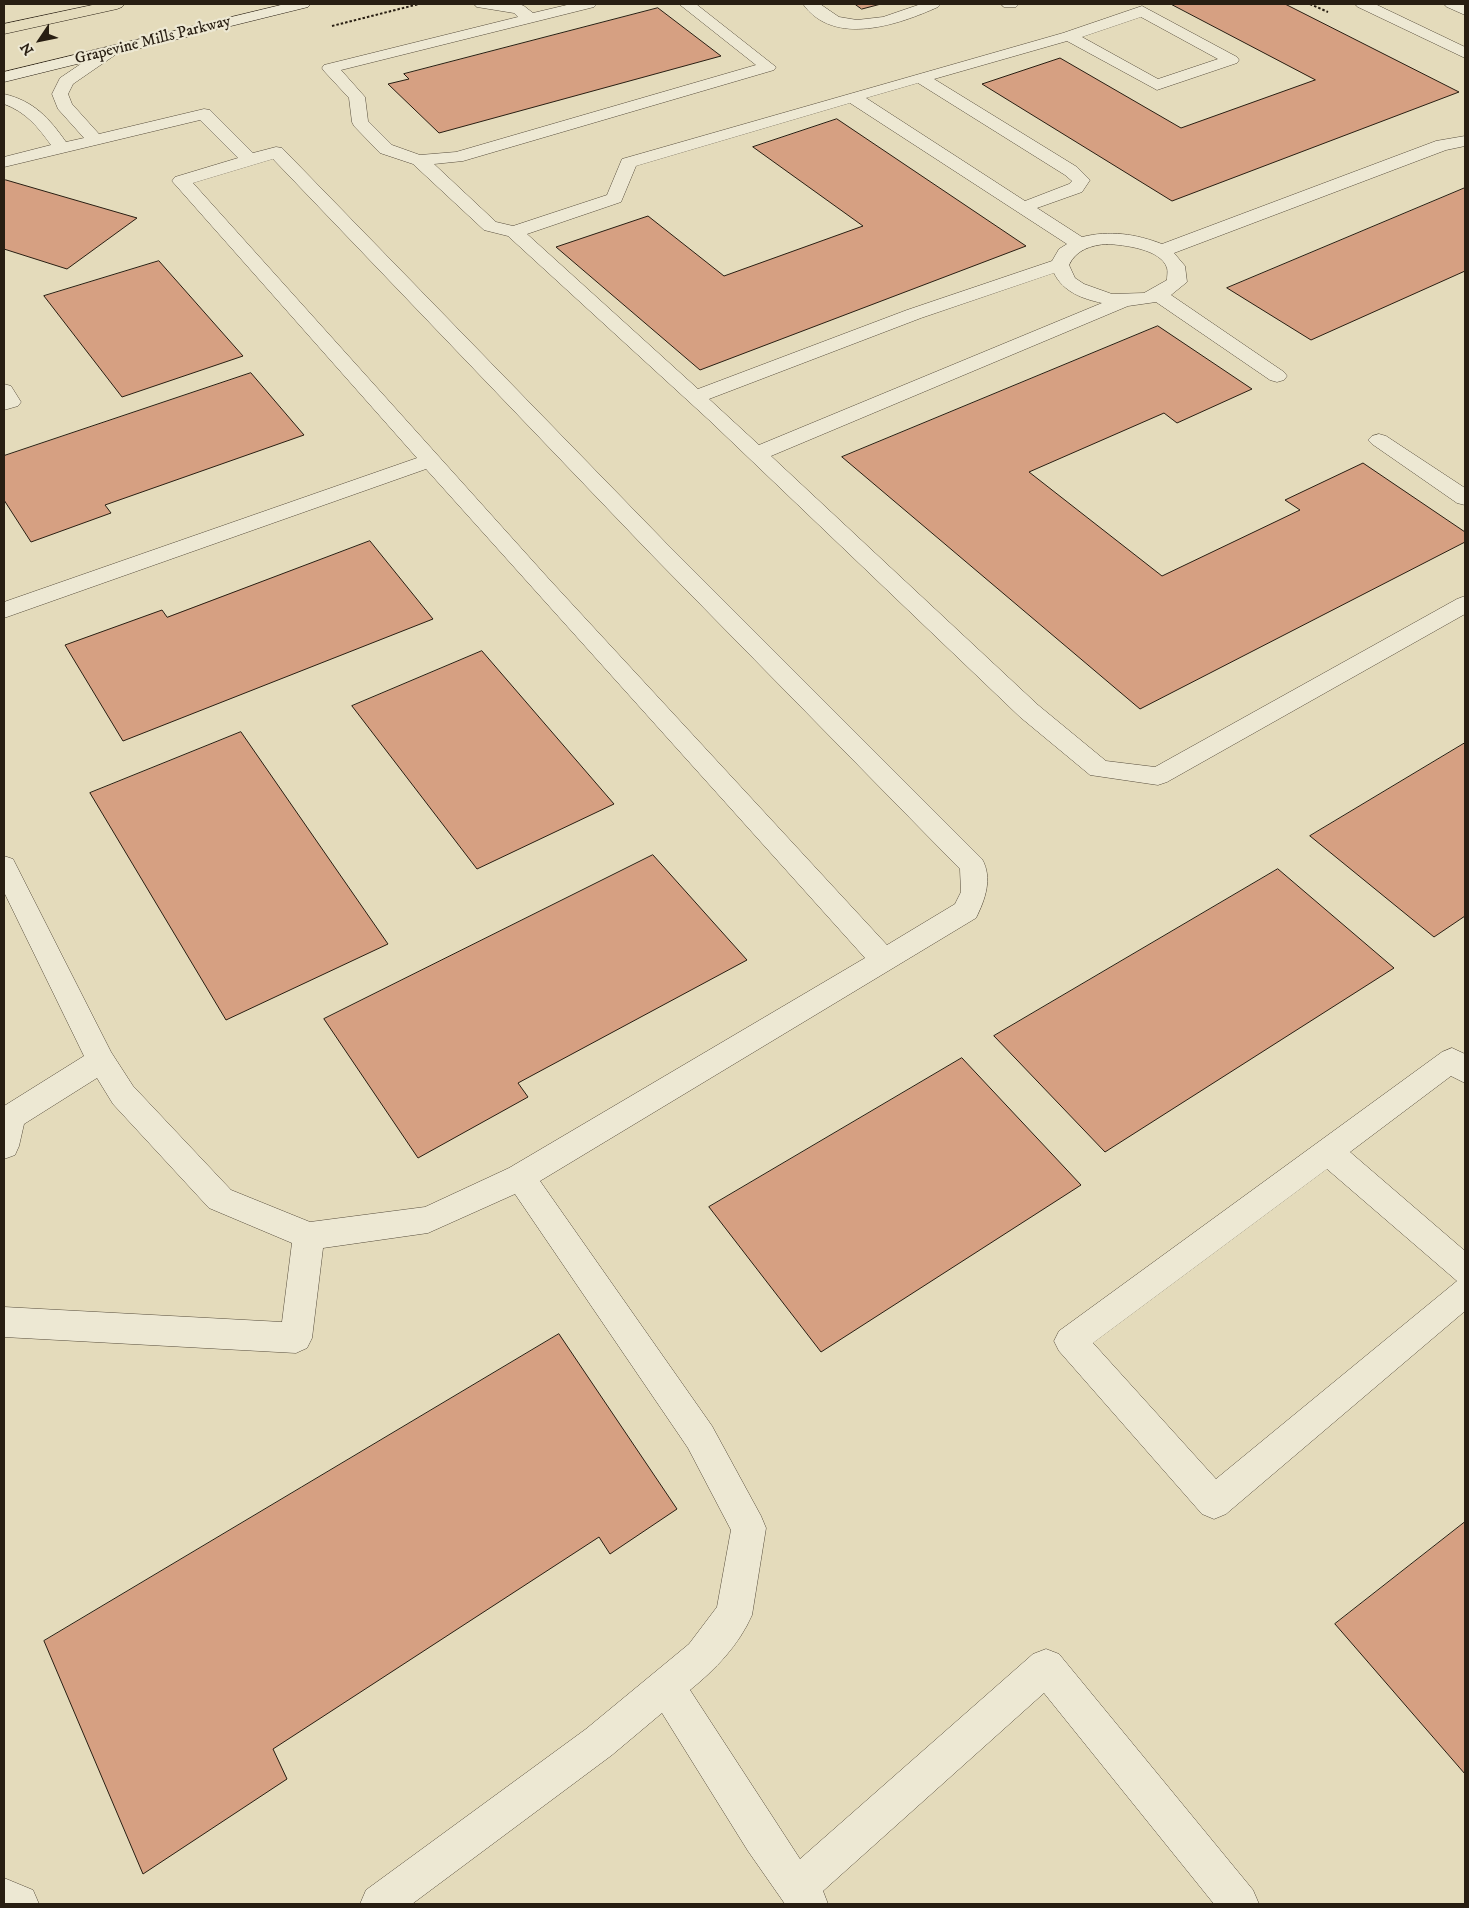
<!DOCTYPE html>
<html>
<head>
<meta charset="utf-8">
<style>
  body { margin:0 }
  #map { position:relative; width:1469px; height:1908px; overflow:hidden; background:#e4dbbb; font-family:"IM FELL DW Pica",serif }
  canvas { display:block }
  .frame { position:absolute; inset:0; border:5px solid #281e12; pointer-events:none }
  .north { position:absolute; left:15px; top:15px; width:50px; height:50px; -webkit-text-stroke:4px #ede8d3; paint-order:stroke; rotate:236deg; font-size:14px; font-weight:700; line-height:20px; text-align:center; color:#281e12 }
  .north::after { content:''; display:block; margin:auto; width:18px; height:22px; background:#281e12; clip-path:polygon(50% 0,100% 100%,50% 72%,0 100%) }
</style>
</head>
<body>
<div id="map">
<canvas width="1469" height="1908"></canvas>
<div class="frame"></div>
<div class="north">N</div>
</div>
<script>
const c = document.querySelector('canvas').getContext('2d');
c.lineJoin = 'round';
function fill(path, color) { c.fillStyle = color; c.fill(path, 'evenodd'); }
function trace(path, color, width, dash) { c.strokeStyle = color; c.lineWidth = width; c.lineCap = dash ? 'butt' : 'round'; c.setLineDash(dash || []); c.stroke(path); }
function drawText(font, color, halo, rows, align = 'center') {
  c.font = font + ' "IM FELL DW Pica",serif'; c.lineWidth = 4.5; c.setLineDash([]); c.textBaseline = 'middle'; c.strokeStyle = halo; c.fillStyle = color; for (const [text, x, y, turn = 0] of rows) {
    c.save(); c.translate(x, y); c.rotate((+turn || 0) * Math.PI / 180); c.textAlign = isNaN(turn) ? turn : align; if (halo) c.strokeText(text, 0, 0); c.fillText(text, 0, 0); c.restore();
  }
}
const building = new Path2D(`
  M855,4H881L862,9Z
  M1171,4H1285L1459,92L1172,201L982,84L1060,58L1181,128L1315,80Z
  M658,8L721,56L439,133L388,84L409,79L404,74Z
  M837,119L1026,246L700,370L556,247L648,216L724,276L863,226L753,147Z
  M6,180L137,218L67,269L4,249V181Z
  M1465,188V271L1311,340L1227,288Z
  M159,261L243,356L122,397L44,296Z
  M1158,326L1252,389L1177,423L1164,413L1029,472L1162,576L1300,510L1285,500L1363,463L1465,532V542L1140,709L842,457Z
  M251,373L304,435L105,505L111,513L31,542L4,500V456Z
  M370,541L433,619L123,741L65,645L162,610L167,617Z
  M482,651L614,804L477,869L352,706Z
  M241,732L388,944L226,1020L90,793Z
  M1465,743V916L1434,937L1310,836Z
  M653,855L747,960L518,1083L528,1097L418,1158L324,1019Z
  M1278,869L1394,968L1105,1152L994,1036Z
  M962,1058L1081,1185L821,1352L709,1207Z
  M559,1334L677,1509L610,1554L599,1537L273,1749L287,1779L143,1874L44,1641Z
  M1465,1522V1774L1335,1624Z`);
fill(building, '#d6a082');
trace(building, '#281e12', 1);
const service = new Path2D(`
  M474,4H519L524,6L533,13L571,4H597L594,7L341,70L365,97L368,121L392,145L420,155L456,152L756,65L679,4H696L776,67L774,70L463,161L434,164L496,222L513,226L607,195L622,159L1063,33L1142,6L1237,57L1239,60L1237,63L1157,90L1067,41L934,79L1077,167L1090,180L1082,192L1037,208L1082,237C1110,230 1136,234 1162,244L1436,141L1465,136V146L1446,150L1174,253L1185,266L1187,282L1171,295L1284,372L1287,376L1284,380L1277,382L1270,380L1156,302L1128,306L771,456L1038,705L1106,761L1155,767L1457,599L1465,596V614L1167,782L1158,785L1090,775L1020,717L709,420L508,236L484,230L413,164L380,153L354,126L352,122L349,98L324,71L322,68L324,65L518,17L514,13L477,7ZM1141,17L1218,59L1158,79L1082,37ZM918,83L1065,175L1072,181L1069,184L1025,201L866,98ZM850,103L1067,244L1059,249L1052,261L907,310L698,389L527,234L621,202L636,166ZM1107,244C1124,245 1161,249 1167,268C1168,271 1167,277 1167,280L1144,293L1112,294L1084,284L1075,278L1069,265C1076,250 1091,245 1107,244ZM1054,273C1063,292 1083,299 1102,303L759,445L709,399L921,318Z
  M803,4H820L839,17L857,20L883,17L921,4H941L938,7C900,24 834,48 803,4Z
  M1001,4H1019L1016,7H1004Z
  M109,47L115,49L117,52L115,55L73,84L68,94L72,104L99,134L204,109L210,110L253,153L276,147L282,148L666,543L982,859C993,878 985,900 976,918L540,1181L712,1426L761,1516L766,1528L752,1615C739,1645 715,1670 690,1690L800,1859L1033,1654L1046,1649L1059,1654L1253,1890L1259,1904H1214L1044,1693L823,1891L828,1904H785L748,1851L662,1713L612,1755L412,1904H360L366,1890L586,1729L689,1644L717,1607L731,1530L688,1448L515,1194L428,1233L323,1248L312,1338L307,1348L296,1353L4,1337V1307L282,1322L292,1243L209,1208L113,1104L97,1078L24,1124L19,1146L15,1155L4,1159V1106L84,1056L4,892V856L13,859L111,1052L133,1086L231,1190L310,1222L425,1207L509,1168L865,958L426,469L4,618V602L417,458L172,181L175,177L238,158L200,120L4,167V157L51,145C38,127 26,112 4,104V94C34,101 49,118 66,142L84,138L58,109L52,94L60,78L103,49ZM273,159L650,553L960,869L961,892L955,904L887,945L548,578L193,183Z
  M4,384L11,386L21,402L18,406L4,410Z
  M1379,434L1386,436L1465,488V505L1457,503L1372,444L1368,440L1372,436Z
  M1452,1048L1465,1054V1083L1451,1076L1350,1152L1465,1251V1311L1226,1514L1214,1519L1202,1514L1059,1351L1054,1341L1059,1331L1442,1052ZM1327,1169L1457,1281L1216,1479L1093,1343Z
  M4,1878L33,1890L39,1904H4Z`);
const tertiary = new Path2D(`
  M1355,4H1375L1465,47V58L1358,7Z
  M1444,4H1465V15L1447,7Z`);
const secondary = new Path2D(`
  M285,4H311L308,7L4,82V72Z`);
const motorway = new Path2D(`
  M97,4H125L122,7L117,9L4,34V24Z`);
trace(service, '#574d3c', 1);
trace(tertiary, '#574d3c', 1);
trace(secondary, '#281e12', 1);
trace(motorway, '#281e12', 1);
trace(new Path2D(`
  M1310,4L1328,12
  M332,26L419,4`), '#281e12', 2, [2.5, 2]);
fill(service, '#ede8d3');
fill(tertiary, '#ede8d3');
fill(secondary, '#ede8d3');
fill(motorway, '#e4dbbb');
drawText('16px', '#281e12', '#ede8d3', [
  ["Grapevine Mills Parkway",153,41,-14]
]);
</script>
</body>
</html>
